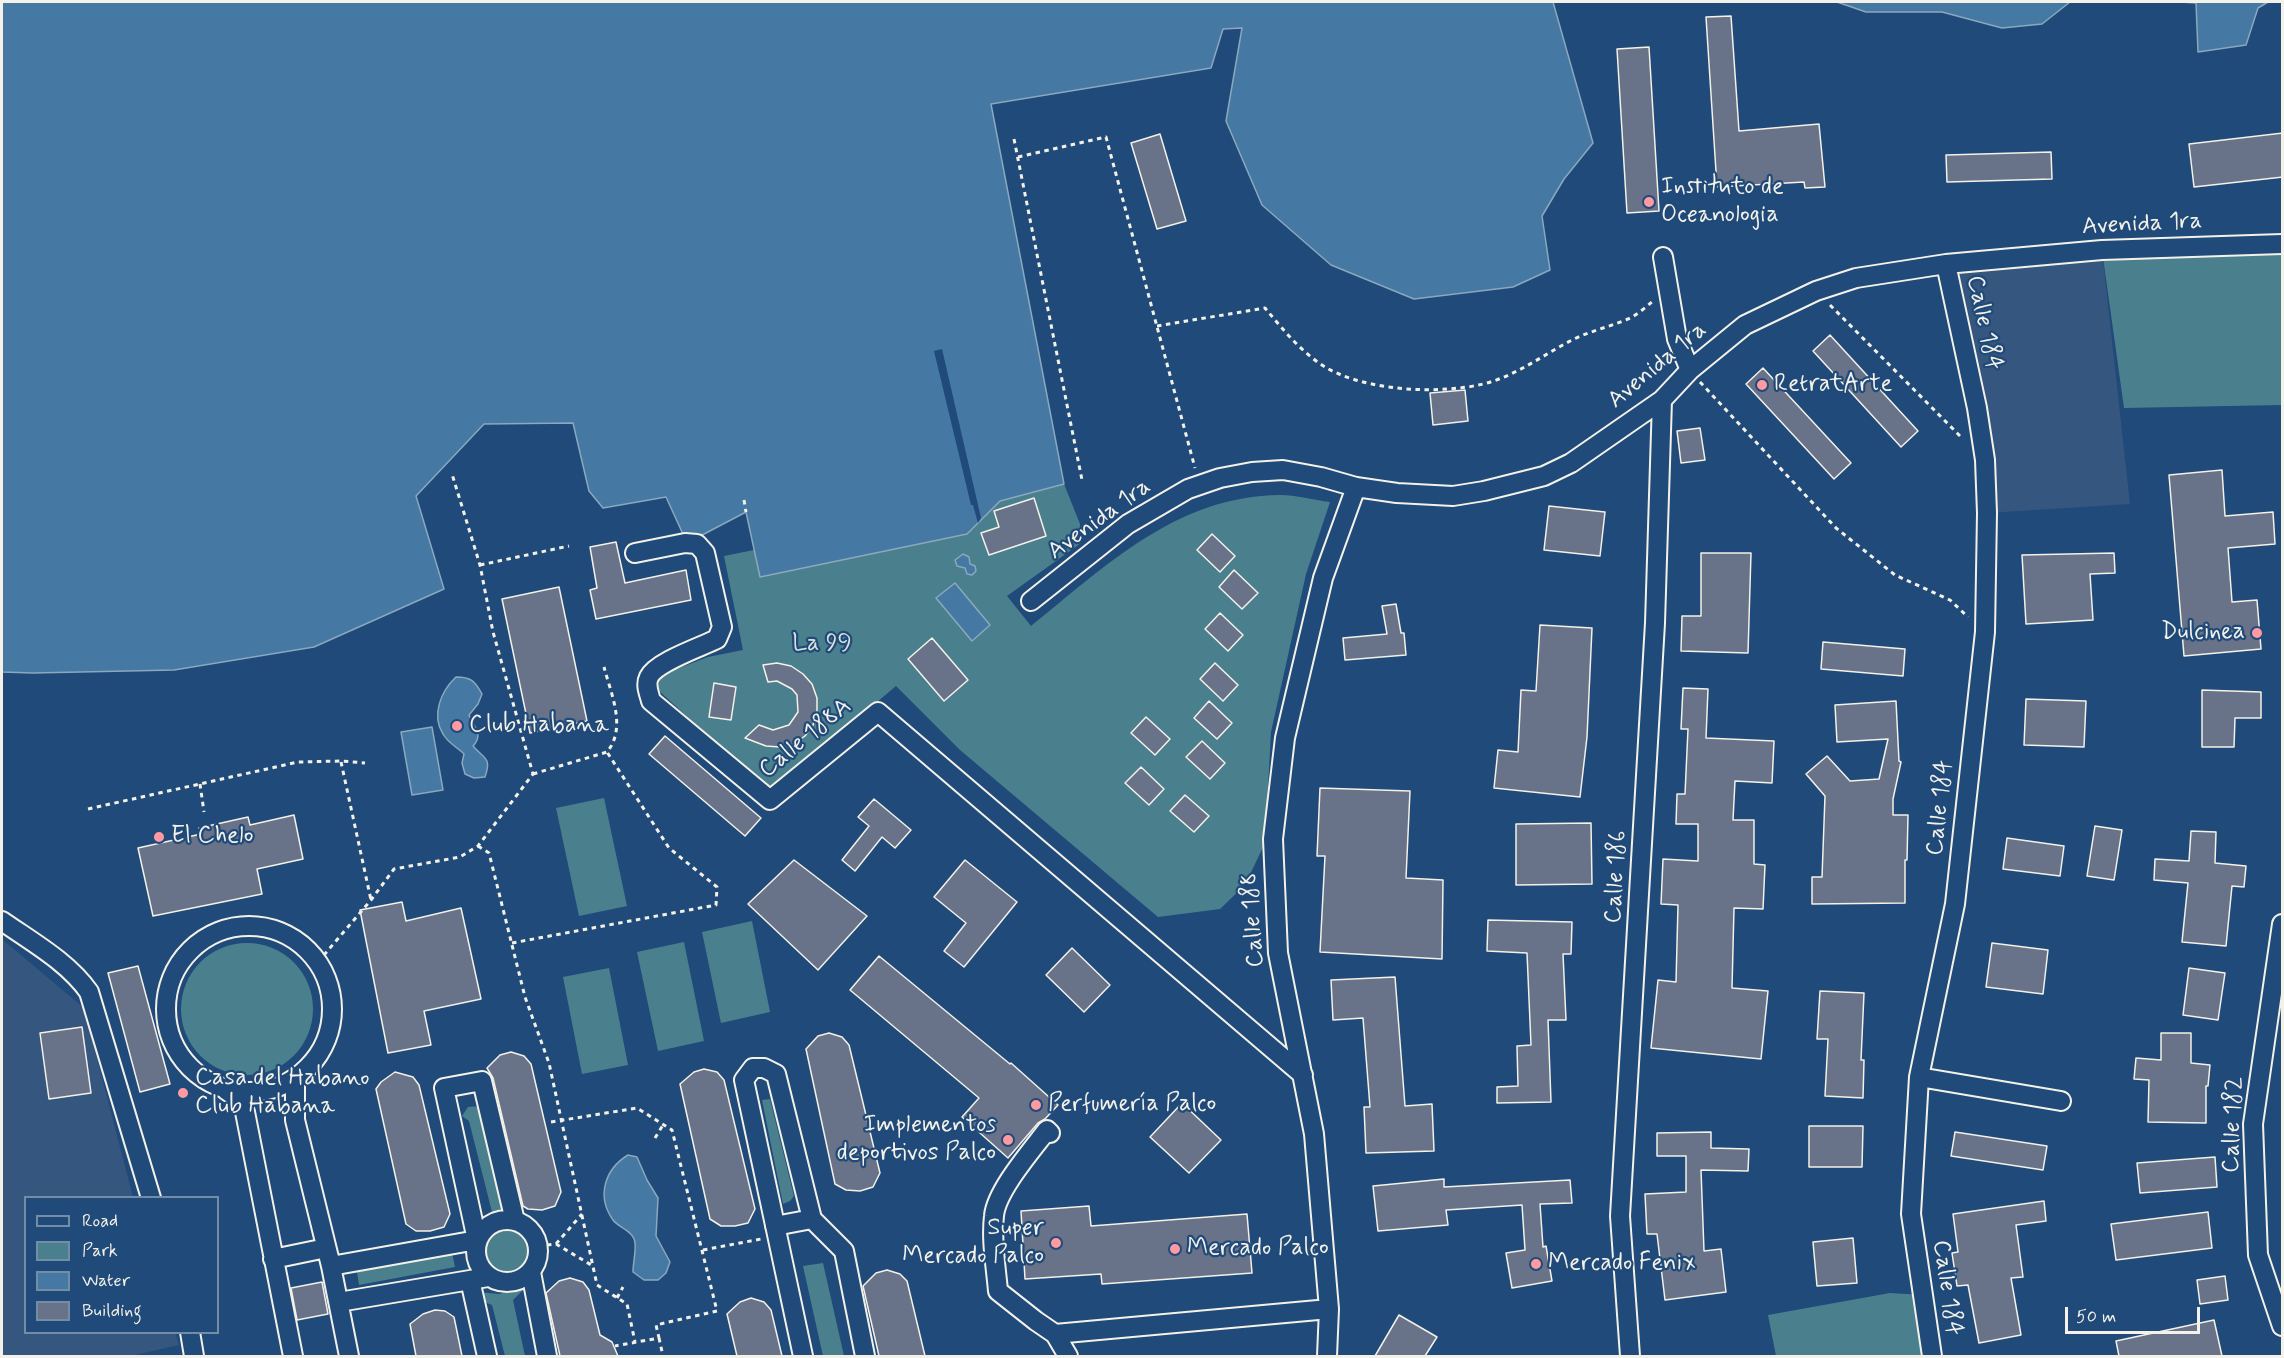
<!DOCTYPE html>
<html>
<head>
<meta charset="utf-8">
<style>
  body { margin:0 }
  #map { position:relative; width:2284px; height:1358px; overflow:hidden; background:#1f4a7a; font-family:Mynerve,sans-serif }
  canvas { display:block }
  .frame { position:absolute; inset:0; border:3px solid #f4f1e8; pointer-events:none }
  .legend { position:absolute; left:24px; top:1196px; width:195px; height:138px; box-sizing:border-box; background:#1f4a7a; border:2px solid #748da6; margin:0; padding:8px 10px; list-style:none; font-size:18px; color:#f4f1e8 }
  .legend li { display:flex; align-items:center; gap:12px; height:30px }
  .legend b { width:30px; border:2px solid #748da6 }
  .scale { position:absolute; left:2065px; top:1307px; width:135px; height:27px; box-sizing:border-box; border:3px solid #f4f1e8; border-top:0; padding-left:8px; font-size:18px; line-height:21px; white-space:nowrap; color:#f4f1e8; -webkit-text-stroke:4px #1f4a7a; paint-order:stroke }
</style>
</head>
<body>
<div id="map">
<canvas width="2284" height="1358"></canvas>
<div class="frame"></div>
<ul class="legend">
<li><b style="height:8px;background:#1f4a7a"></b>Road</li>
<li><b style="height:16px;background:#4a808e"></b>Park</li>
<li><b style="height:16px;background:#4578a2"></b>Water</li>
<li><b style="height:16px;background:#687288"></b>Building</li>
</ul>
<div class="scale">50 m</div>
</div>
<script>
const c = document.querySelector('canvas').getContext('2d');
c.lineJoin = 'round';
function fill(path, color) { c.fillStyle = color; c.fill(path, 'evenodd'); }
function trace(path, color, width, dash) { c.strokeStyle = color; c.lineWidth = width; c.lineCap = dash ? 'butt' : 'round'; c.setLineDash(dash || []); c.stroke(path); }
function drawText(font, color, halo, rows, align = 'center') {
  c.font = font + ' Mynerve,sans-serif'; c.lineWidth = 4.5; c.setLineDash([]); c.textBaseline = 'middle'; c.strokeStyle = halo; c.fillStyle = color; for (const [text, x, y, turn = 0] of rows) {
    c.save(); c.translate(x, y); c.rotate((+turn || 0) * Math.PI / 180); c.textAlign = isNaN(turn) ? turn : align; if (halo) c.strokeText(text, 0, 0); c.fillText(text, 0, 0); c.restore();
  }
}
fill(new Path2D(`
  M2102,250L2130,504L1987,513L1946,264Z
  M2,939L84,1008L133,1197L26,1198V1332L175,1333L179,1345L131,1356H2Z`), '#35567e');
fill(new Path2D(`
  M2282,244V405L2124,408L2102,250Z
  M1064,484L1080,524L1081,543L1007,596L1031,626C1107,565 1177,496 1280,495C1296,495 1314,500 1330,502L1306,574L1271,732L1265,843L1245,885L1220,909L1158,917L960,750L896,686L770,793L657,689L661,675L708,657L743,650L724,556L754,550L760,577L978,523L1000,501Z
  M604,798L627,906L579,916L556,808Z
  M752,921L770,1012L721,1023L702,932Z
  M684,942L704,1041L658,1051L637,952Z
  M181 1009a66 66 0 1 1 132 0a66 66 0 1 1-132 0Z
  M609,968L628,1065L582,1074L563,977Z
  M770,1099L794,1196L790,1201L783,1204L762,1100Z
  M468,1107C475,1106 480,1106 482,1114L480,1118L503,1213L493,1216L469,1121L462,1116Z
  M483 1253a23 23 0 1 1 46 0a23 23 0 1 1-46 0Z
  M452,1253L455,1267L359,1285L357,1272Z
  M823,1263L844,1356H823L803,1266Z
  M523,1282L524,1289L513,1300L525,1356H505L492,1305L479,1300L476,1292L500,1294Z
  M1890,1293L1923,1295L1932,1356H1776L1768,1315Z`), '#4a808e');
const water = new Path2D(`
  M2,2H1553L1593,143L1564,179L1542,216L1550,270L1513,287L1414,299L1331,265L1262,205L1226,121L1242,28L1223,29L1211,68L991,104L1064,484L1000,501L967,534L760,577L746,512L687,543L666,497L603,508L589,491L573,423L484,424L416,496L444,589L314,647L174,670L33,673L2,672Z
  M1837,2H2070L2042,24L2002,28L1942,12H1866Z
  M2180,2H2268L2258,8L2246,45L2198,52L2196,3Z
  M963,554L969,557L970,564L975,566L976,571L972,575L967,574L965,568L957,566L955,560Z
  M955,583L990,625L972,641L936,598Z
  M456,677C471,677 475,681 482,694L478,704L469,715C474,727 484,735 473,746C484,759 492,757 485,777L474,778L465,774L462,763L464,754C457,747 448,743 443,734C431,715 441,691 456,677Z
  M432,727L443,790L412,795L401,732Z
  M628,1155L637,1157L647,1180L658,1198L656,1236L670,1262L666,1273L658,1280H644L633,1272C633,1263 636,1252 635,1243C634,1231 619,1228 613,1220C596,1196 605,1169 628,1155Z`);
fill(water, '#4578a2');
trace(water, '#8ba8be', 1.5);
fill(new Path2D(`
  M942,349L981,518L978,523L973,505H971L934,351Z`), '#1f4a7a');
const building = new Path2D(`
  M1731,16L1739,131L1819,124L1825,187L1805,188L1804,182L1717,187L1706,17Z
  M1649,47L1659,211L1627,213L1617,49Z
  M2283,133V177L2194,187L2189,144Z
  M1160,134L1186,221L1157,229L1131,143Z
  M2051,152L2052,179L1947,182L1946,155Z
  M1830,335L1918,431L1901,447L1813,351Z
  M1763,368L1851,463L1834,479L1746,384Z
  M1465,390L1468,421L1433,425L1430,393Z
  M1700,428L1705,460L1681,463L1677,431Z
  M2222,470L2225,516L2273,512L2275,544L2228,548L2232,602L2257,600L2261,649L2184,656L2169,475Z
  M1034,498L1046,536L989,555L981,533L999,527L994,511Z
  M1549,506L1605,512L1600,556L1544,550Z
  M1212,534L1235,556L1220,572L1197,550Z
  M616,542L625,583L686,570L691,600L596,619L590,590L597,588L590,547Z
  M1701,553H1751L1748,653L1681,651L1682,616H1701Z
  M2114,553L2115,573L2090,574L2093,620L2026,624L2022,555Z
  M1234,570L1258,593L1242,609L1219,587Z
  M559,587L587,721L530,733L502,599Z
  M1396,604L1401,633H1404L1406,655L1345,660L1343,638L1387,634L1382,606Z
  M1220,613L1243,635L1228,651L1205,629Z
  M1540,625L1592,628L1587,737L1580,797L1494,788L1498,750L1518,752L1521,690L1536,691Z
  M932,638L968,680L944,701L908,659Z
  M1823,642L1905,649L1903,676L1821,669Z
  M777,663L791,666L803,674L812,684L817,698V711L813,725L805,736L793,744L780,747L766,746L745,738L759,725L773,730L789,725L798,712L797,695L792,689L777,681L768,682L763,665Z
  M1215,663L1238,685L1223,701L1200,679Z
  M714,683L736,687L731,720L709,717Z
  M1683,688L1708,689L1706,738L1774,741L1772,783L1735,781L1733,820H1754V864L1765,865L1763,909L1734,908L1732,988L1768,991L1761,1059L1651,1048L1658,980L1676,982L1678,905L1661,904L1663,859L1698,861V824H1676L1677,794H1685L1688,729H1681Z
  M2202,690L2261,692V718H2235L2234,747H2202Z
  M2026,699L2086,701L2084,747L2024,745Z
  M1209,701L1232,723L1217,739L1194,718Z
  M1896,701L1899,761L1901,762L1893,799V815H1908L1907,860H1905V903L1812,904V877H1822L1825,796L1806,774L1827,756L1850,781L1879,779L1888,739L1837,742L1835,705Z
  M1146,717L1170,739L1155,755L1131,733Z
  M665,736L761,818L745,836L649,754Z
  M1202,741L1225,763L1210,779L1186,757Z
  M1141,767L1164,789L1149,805L1125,783Z
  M1320,788L1410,791L1406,878L1443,880L1442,959L1320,952L1325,856H1317Z
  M1185,795L1209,816L1194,832L1170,811Z
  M874,799L911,830L895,848L882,837L855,871L842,860L869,826L858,817Z
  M294,815L303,859L257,869L262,894L153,916L138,848L201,834L199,828L248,817L250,825Z
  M1591,823L1592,884L1516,885V824Z
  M2095,826L2122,830L2114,880L2087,876Z
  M2191,831L2216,832L2215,863L2246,866L2244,887L2232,886L2226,946L2182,942L2188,883L2154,880L2155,859L2189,861Z
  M2007,838L2064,846L2060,876L2003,869Z
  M794,860L867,916L818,970L748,904Z
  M965,860L1017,902L964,967L944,951L966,923L934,897Z
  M402,902L406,921L461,908L481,999L424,1011L431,1045L388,1053L360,910Z
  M1488,920L1572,922L1571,954H1563L1566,1020H1548L1551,1102L1497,1103V1087L1518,1086L1517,1046L1531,1045L1527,953L1487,951Z
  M1992,943L2048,950L2043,994L1986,987Z
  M1072,948L1110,985L1084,1012L1046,975Z
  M879,956L1010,1064L1011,1063L1058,1105L1045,1119L1038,1123L1008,1158L962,1117L979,1098L850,990Z
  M138,966L170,1084L140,1092L108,973Z
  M2189,968L2225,973L2218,1020L2183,1015Z
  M1395,977L1405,1106L1432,1104L1434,1151L1366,1153L1364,1107H1370L1363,1018L1333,1020L1331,980Z
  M1820,991L1864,993L1861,1060H1864L1863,1098L1825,1096L1828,1039H1817Z
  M82,1027L91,1093L49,1099L40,1033Z
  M829,1033L842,1037L849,1045L880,1173L873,1187L860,1191L846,1190L835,1184L806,1049L818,1036Z
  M2161,1033H2191V1063L2210,1065L2208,1086H2206V1123L2148,1122L2149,1080L2134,1079L2136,1058L2161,1060Z
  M511,1052L524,1056L531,1064L561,1192L555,1206L542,1210L528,1209L523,1206L493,1078L487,1068L500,1055Z
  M704,1069L717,1072L724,1080L755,1209L748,1223L735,1226H721L710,1219L680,1084L694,1072Z
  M395,1072L413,1077L419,1085L450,1214L444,1227L430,1231H416L406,1224L376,1089L381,1082Z
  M1182,1103L1221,1140L1189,1173L1150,1137Z
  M1809,1126H1863L1862,1167H1809Z
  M1711,1132V1148L1749,1149L1748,1171L1701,1170L1704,1251L1721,1249L1726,1292L1665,1300L1657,1234H1647L1645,1194L1686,1192V1156H1657V1133Z
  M1955,1132L2047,1146L2043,1170L1951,1156Z
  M2215,1157L2217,1187L2140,1193L2137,1163Z
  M1444,1179V1187L1570,1180L1572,1203L1540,1204L1543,1247L1546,1246L1552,1281L1512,1288L1506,1253L1525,1250L1522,1205L1446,1210L1448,1225L1378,1231L1373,1186Z
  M2044,1201L2046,1221L2016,1225L2023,1277L2011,1278L2021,1335L1979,1343L1968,1285L1957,1286L1952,1253L1958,1252L1953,1214Z
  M1089,1206L1091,1226L1247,1214L1252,1273L1102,1284L1101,1274L1025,1279L1021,1211Z
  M2208,1212L2212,1248L2116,1260L2111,1224Z
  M1853,1238L1857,1283L1817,1286L1813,1242Z
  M887,1270L900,1274L907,1281L925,1356H879L863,1286L876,1273Z
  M2225,1276L2228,1300L2200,1304L2197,1280Z
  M570,1278L583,1282L589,1290L600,1335L612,1342L618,1356H560L546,1293L559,1281Z
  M322,1282L328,1314L297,1320L291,1288Z
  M751,1298L764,1302L771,1310L782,1356H737L727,1314L740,1302Z
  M435,1310L445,1311L454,1317L462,1356H416L410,1324L423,1314Z
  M1399,1315L1437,1337L1425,1356H1375Z
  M2214,1320L2222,1356H2119L2116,1341Z`);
fill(building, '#687288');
trace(building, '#f4f1e8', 1.5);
const minor = new Path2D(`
  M1663,257L1677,339L1690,370
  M635,553L685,543L697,544L705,553L722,627L717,639C701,647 656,662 649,677C645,685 649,693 651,701L770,800L878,712L1303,1075
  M1031,601L1128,524L1188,489L1220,478L1252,472L1283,470L1321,477L1356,487L1397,493L1453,496L1484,491L1544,476L1571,463L1662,400L1690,370L1745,325L1816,291L1856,278L1946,264L2102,250L2282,244
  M2,921C32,942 68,962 89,992L151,1198
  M2282,924L2253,1124L2258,1255L2282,1326
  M166 1009a83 83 0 1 1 166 0a83 83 0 1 1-166 0Z
  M1919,1077L2061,1101
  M295,1079V1120L331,1266L349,1356
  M226,1090L239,1099L245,1112L293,1356
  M1050,1133L1047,1130C1032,1150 996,1191 994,1216C991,1240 996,1267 998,1291L1036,1321L1055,1334
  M476 1251a31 31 0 1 1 62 0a31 31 0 1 1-62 0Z
  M775,1226L812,1219
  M273,1259L326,1248
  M331,1266L477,1240L444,1088L482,1081L515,1221
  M531,1272L547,1356
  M470,1280L487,1356
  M339,1302L488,1277
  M190,1332L194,1356
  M803,1356L744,1080L753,1068H764L776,1074L812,1219L844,1251L865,1356
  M1068,1356L1055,1334L1329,1309
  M1327,1356L1329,1309L1314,1134L1278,953L1273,839L1285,738L1323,578L1356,487
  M1630,1356L1620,1216L1655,623L1662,400
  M1932,1356L1911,1214L1919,1077L1955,904L1985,632L1987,513L1985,460L1977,408L1946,264`);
trace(minor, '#f4f1e8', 22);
trace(new Path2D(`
  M1014,139L1082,480
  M1018,157L1106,137L1195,468
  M1830,305L1963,439
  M1157,326L1265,308C1285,332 1309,362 1339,374C1379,391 1440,394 1483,384C1516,376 1543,355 1572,340C1590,331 1609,327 1628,319C1637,315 1646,307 1653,301
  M1700,382L1836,528L1895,575L1950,600L1968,617
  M744,500L746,512
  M480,565L569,546
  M341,762L371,900
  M533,774L607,752C627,728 611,694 604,667
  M200,784L204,812
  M88,809L298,762L341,761L365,763
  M478,846L489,853L525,997L549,1063L597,1285L627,1304L635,1342
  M512,943L716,905L717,887L669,848L607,752
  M318,962L371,900L394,869L460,857L478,846L533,774L493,632L480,565L452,474
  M551,1122L637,1108L672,1130L717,1311L656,1325L659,1338L615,1346
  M655,1138L663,1125
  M556,1244L582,1214
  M538,1246L556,1244L593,1266
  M703,1250L761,1239
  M617,1298L623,1287
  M659,1338L663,1356`), '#f4f1e8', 3, [4.5, 4.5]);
trace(minor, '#1f4a7a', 18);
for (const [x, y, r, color] of [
  [1649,202,6,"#ff9aa2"],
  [1762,385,6,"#ff9aa2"],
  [2257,633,6,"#ff9aa2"],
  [457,726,6,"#ff9aa2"],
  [159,837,6,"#ff9aa2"],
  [183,1093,6,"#ff9aa2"],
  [1036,1105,6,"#ff9aa2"],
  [1008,1140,6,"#ff9aa2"],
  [1056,1243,6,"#ff9aa2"],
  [1175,1249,6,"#ff9aa2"],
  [1536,1264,6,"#ff9aa2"]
]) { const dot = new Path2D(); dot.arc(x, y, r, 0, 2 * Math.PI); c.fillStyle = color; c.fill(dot); trace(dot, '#1f4a7a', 2); }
drawText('24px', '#f4f1e8', '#1f4a7a', [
  ["Instituto de",1661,188],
  ["Oceanologia",1661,216],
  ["RetratArte",1774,385],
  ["Dulcinea",2245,633,"right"],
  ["Club Habana",469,726],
  ["El Chelo",171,837],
  ["Casa del Habano",195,1079],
  ["Club Habana",195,1107],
  ["Perfumería Palco",1048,1105],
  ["Implementos",996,1126,"right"],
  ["deportivos Palco",996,1154,"right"],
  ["Super",1044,1229,"right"],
  ["Mercado Palco",1044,1257,"right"],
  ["Mercado Palco",1187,1249],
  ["Mercado Fenix",1548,1264]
], 'left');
drawText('24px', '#f4f1e8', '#1f4a7a', [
  ["Avenida 1ra",2142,225,-3],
  ["Calle 184",1983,323,78],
  ["Avenida 1ra",1658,366,-40],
  ["Avenida 1ra",1100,520,-36],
  ["Calle 188A",806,739,-39],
  ["Calle 184",1941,808,-84],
  ["Calle 186",1617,877,-87],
  ["Calle 188",1254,920,-94],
  ["Calle 182",2234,1125,-88],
  ["Calle 184",1946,1288,82]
]);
drawText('24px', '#dae0da', '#1f4a7a', [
  ["La 99",822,645]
]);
</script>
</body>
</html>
